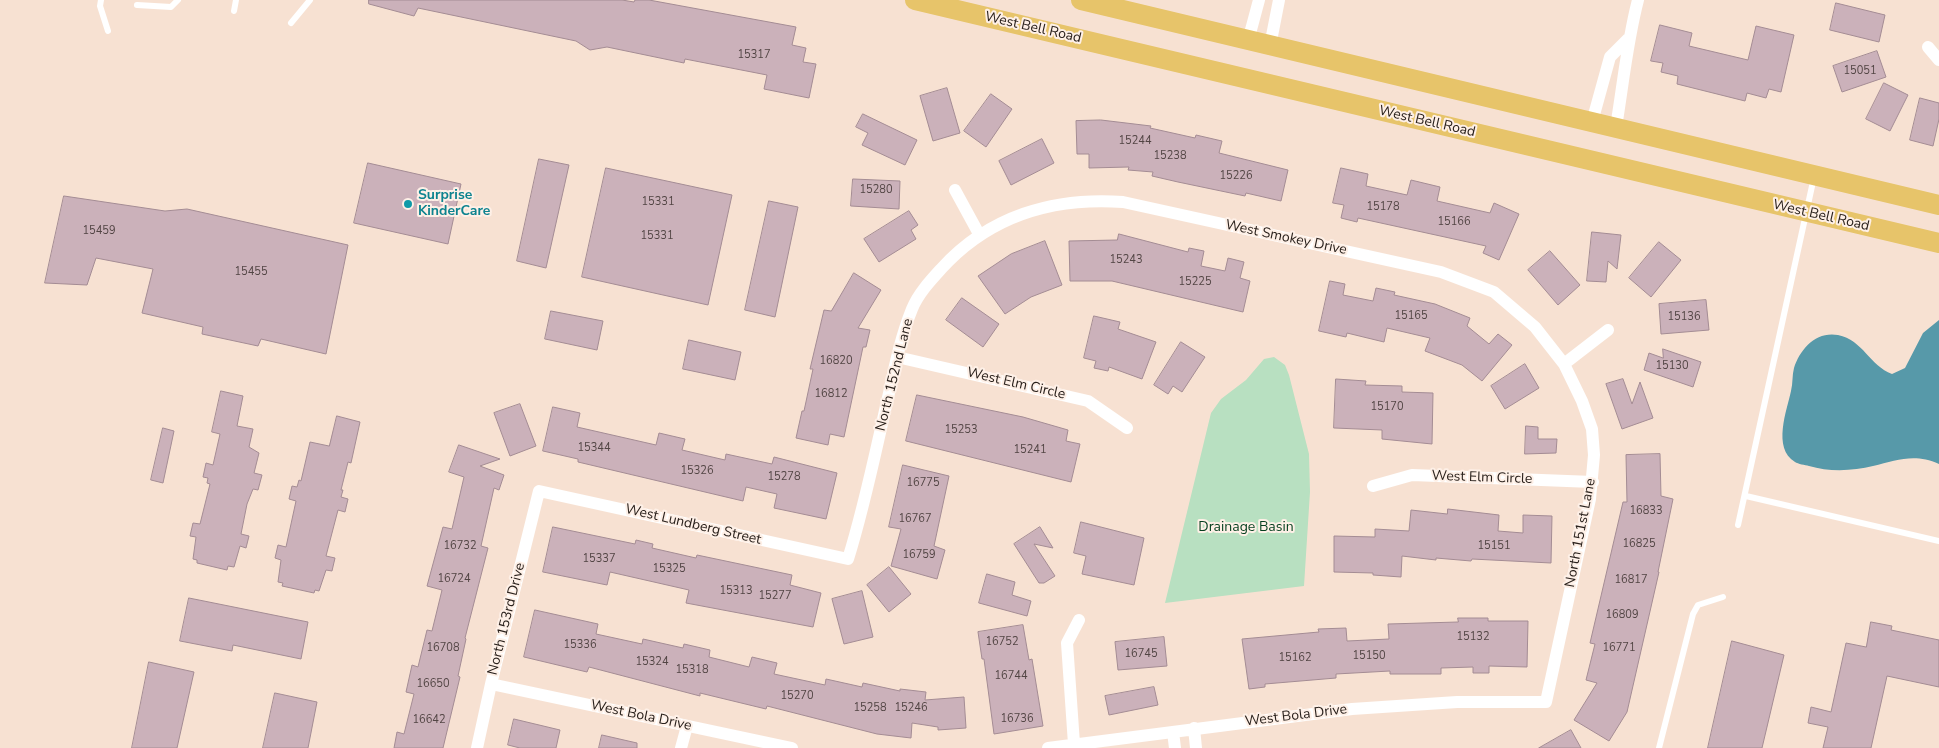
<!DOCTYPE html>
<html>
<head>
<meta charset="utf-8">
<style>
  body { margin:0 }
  canvas { display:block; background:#f7e1d2 }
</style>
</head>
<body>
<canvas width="1939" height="748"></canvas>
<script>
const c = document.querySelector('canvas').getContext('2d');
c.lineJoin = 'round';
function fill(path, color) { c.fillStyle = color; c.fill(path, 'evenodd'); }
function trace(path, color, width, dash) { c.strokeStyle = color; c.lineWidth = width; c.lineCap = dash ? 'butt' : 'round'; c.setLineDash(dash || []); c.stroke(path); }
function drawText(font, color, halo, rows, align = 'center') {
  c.font = font + ' "Nunito Sans",sans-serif'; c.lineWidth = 4; c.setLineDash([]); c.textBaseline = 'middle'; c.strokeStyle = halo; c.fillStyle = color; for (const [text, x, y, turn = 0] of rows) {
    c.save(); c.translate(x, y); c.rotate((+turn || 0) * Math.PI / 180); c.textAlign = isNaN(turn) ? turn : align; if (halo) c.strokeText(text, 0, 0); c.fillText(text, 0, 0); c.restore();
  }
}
fill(new Path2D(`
  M1274,357L1285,365L1289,375L1309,454L1310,492L1304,586L1165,603L1211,413L1221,399L1246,380L1264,359Z`), '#b8e0c1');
fill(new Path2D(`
  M1939,320V464C1915,453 1897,460 1873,466C1853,471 1829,472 1809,466C1805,465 1798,464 1795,462C1772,448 1787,410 1791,391C1793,383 1792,375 1794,368C1800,349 1816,331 1838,335C1863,340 1870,366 1892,374L1905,368L1923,333Z`), '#5799a9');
const building = new Path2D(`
  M369,0H622L634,2L635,0H649L796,27L792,45L806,48L803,62L816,64L809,98L764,89L767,75L685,59L684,63L607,47L590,50L576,41L418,8L414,16L369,4Z
  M1836,3L1885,15L1879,42L1830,30Z
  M1660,25L1692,33L1689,46L1748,60L1756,26L1794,35L1781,92L1769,89L1766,98L1747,93L1745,101L1677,84L1678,76L1661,72L1663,63L1651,61Z
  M1877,51L1886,77L1842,92L1833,66Z
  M1884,83L1908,95L1890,131L1866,119Z
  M947,88L960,133L933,141L920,96Z
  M991,94L1012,109L986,147L964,131Z
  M1920,98L1939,103V119L1933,146L1910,140Z
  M863,114L917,140L905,165L862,145L868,133L856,127Z
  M1101,120L1151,126L1150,128L1195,138L1196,135L1222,141L1219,153L1288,170L1281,201L1246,193L1245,196L1178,182L1152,176L1153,172L1128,170L1129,167L1089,168V154H1077L1076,121Z
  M1042,139L1054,163L1011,185L999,161Z
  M539,159L569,165L546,268L517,261Z
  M368,163L461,184L448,244L354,223Z
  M606,168L732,195L708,305L582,277Z
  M1341,168L1368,174L1366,186L1407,195L1411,180L1440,187L1437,201L1490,213L1494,203L1519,214L1499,260L1483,253L1486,246L1358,218L1357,222L1341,218L1344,205L1333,203Z
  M853,179L900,181L899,209L851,206Z
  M64,196L165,211L187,209L348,245L326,354L261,339L258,346L202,334L203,327L142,313L153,269L96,258L87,285L45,283Z
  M769,201L798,207L775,317L745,310Z
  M909,211L918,225L911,230L916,239L879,262L864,239Z
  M1592,232L1621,235L1617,269L1608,261L1606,282L1587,281Z
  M1119,234L1188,252L1189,248L1204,251L1201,266L1225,271L1228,258L1244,262L1240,278L1250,281L1243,312L1112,281H1070L1069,241L1117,240Z
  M1045,241L1062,285L1031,297L1005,314L978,276L1011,254Z
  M1659,242L1681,260L1651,297L1629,278Z
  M1550,251L1580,285L1558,305L1528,270Z
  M854,273L881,290L858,328L870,330L866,347H863L844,437L830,434L828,445L796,438L802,411H804L813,369H810L824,310L831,311Z
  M1330,281L1345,284L1343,295L1373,301L1376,288L1395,292L1394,295L1435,304L1470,318L1467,326L1489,344L1498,334L1512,345L1482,381L1462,365L1425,351L1430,338L1387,328L1384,342L1347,333L1346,337L1319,331Z
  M962,298L999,324L983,347L946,320Z
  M1706,300L1709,330L1661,334L1659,304Z
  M551,311L603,321L597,350L545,339Z
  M1094,316L1120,322L1118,329L1156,342L1142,379L1109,367L1108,371L1094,368L1096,361L1084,358Z
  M689,340L741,352L735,380L683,369Z
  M1181,342L1205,357L1182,392L1173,386L1168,394L1154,385Z
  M1663,349L1701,362L1693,387L1644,370L1649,353L1663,358Z
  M1525,364L1539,388L1505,409L1491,386Z
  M1336,379L1366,381L1365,385L1402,386V392L1433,393L1432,444L1382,439V430L1334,428Z
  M1623,379L1632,404L1640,382L1653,418L1622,429L1606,384Z
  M221,391L243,396L237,426L253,429L249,447L259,453L254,473L262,475L258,490L253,489L247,504L241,534L249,536L246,548L240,546L234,567L228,566L227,570L197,563V560L193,559L196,537L190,536L193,523L200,524L210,484L207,483L208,478L203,477L206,463L213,465L220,434L212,432Z
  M917,395L1023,417L1068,430L1066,441L1080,444L1071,482L906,441Z
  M520,404L536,446L510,456L494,413Z
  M553,407L580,413L577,427L656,445L659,433L685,439L682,450L725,460L726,454L772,464L774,457L837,473L826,519L774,508L777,494L746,487L743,501L578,462V459L543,451Z
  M337,416L360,422L351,463L348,462L341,490H343L341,497L348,499L345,512L338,510L326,556L335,558L332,571L326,570L319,591L315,590L314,593L282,586L283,583L278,582L281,560L275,558L278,545L286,547L296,501L289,499L292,486L297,487L299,480L301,481L310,442L329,446Z
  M1526,426L1538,427V439H1557L1556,453L1525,454Z
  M163,428L174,431L163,483L151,480Z
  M459,445L500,459L480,466L504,475L499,490L494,488L481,546L488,548L465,638L466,639L458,676L460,677L443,748H394L397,732L404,734L414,694L406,692L412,665L418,667L427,630L432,631L442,590L427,586L443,527L452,529L464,477L449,472Z
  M1660,454L1661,496L1673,499L1658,572H1659L1627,712L1609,741L1574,720L1597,683L1586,680L1595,644L1590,643L1623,502H1627L1626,455Z
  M903,465L949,476L934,546L945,550L937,579L891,566L901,529L889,527Z
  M1448,509L1499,515L1498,531L1523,533V515L1552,516L1551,563L1472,559L1471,561L1436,558V560L1402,556L1401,577L1373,575V573L1334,572V536L1375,537V529L1409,531L1411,510L1447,514Z
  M1081,522L1144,538L1134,585L1082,574L1086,556L1074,553Z
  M553,527L635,544L636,540L653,544L652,548L696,558L697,555L792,575L790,585L821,593L813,627L686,603L689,590L610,572L607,585L543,572Z
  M1040,527L1053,548L1034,544L1055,576L1044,583H1039L1014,544Z
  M889,567L911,594L889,612L867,585Z
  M987,574L1015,582L1012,595L1031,601L1027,616L979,603Z
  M862,591L873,637L844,644L832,599Z
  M189,598L308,622L301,659L233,645L232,651L180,641Z
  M535,610L598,624L596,634L642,644L643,639L683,648L684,644L710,650L709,657L749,667L752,657L777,663L774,674L825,685L826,679L862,687L863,683L900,691V689L926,692L925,700L964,697L966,728L938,730V727L912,723L911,738L877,734L767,706L766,709L700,693V696L589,667L587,672L524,657Z
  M1458,618H1488V621H1528L1527,667L1489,666V673H1473V667L1441,668V674H1390V671L1336,674V678L1265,684V687L1249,689L1242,639L1319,632L1318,629L1346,628L1347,641L1389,639L1388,624L1458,622Z
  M1871,622L1892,626L1891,630L1939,640V687L1887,676L1871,748H1823L1828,727L1808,723L1811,707L1831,712L1846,643L1866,647Z
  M1023,625L1029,660L1032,659L1043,726L994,734L984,659H982L978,632Z
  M1164,637L1167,666L1118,670L1115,642Z
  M1732,641L1784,655L1762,748H1708Z
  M149,662L194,672L177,748H132Z
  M1154,687L1158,705L1109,715L1105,696Z
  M275,693L317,702L308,748H263Z
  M514,719L560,730L556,748H520L508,745Z
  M1571,730L1581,748H1539Z
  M602,735L637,743V748H599Z`);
fill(building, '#cbb1ba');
trace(building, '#a48c94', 1);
trace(new Path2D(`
  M101,0L100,6L108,31
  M137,5L171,7L178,0
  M234,11L236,0
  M291,23L310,0
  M1746,496L1939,541
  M1738,525L1814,177
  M1659,748L1693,614L1698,605L1723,597`), '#fff', 6);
trace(new Path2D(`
  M1248,41L1259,0
  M1270,46L1279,0
  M1928,47L1939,60
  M1592,122L1610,57L1628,39
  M1616,127C1623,85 1627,42 1638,0
  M955,190L979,234
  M897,357L1088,401L1127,428
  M1564,364L1608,330
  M1373,486L1412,475L1593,482
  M491,684L792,748
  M1194,728L1196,748
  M1173,732L1175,748
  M1074,744L1067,643L1079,620
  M477,748L491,684L539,491L848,559C865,505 876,449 889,393C895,365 901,336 912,309C918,294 930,281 941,269C989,216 1053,197 1123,202L1441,272L1494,292L1535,327L1564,364L1582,401L1592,429L1594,455L1590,499L1546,702H1457L1352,709L1048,748
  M681,748L687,726`), '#fff', 12);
trace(new Path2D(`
  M915,0L1939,243
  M1081,0L1939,205`), '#e7c46a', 20);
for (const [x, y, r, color] of [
  [408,204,5,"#0f9aa8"]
]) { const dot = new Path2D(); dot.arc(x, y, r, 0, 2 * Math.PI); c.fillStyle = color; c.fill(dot); trace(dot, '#fef0e7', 2); }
drawText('11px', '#524544', null, [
  ["15317",754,55],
  ["15051",1860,71],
  ["15244",1135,141],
  ["15238",1170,156],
  ["15226",1236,176],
  ["15280",876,190],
  ["15331",658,202],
  ["15178",1383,207],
  ["15166",1454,222],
  ["15459",99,231],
  ["15331",657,236],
  ["15243",1126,260],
  ["15455",251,272],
  ["15225",1195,282],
  ["15165",1411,316],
  ["15136",1684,317],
  ["16820",836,361],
  ["15130",1672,366],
  ["16812",831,394],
  ["15170",1387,407],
  ["15253",961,430],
  ["15344",594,448],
  ["15241",1030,450],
  ["15326",697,471],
  ["15278",784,477],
  ["16775",923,483],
  ["16833",1646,511],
  ["16767",915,519],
  ["16825",1639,544],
  ["16732",460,546],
  ["15151",1494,546],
  ["16759",919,555],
  ["15337",599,559],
  ["15325",669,569],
  ["16724",454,579],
  ["16817",1631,580],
  ["15313",736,591],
  ["15277",775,596],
  ["16809",1622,615],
  ["15132",1473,637],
  ["16752",1002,642],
  ["15336",580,645],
  ["16708",443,648],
  ["16771",1619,648],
  ["16745",1141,654],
  ["15150",1369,656],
  ["15162",1295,658],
  ["15324",652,662],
  ["15318",692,670],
  ["16744",1011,676],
  ["16650",433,684],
  ["15270",797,696],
  ["15258",870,708],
  ["15246",911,708],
  ["16736",1017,719],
  ["16642",429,720]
]);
drawText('14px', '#2a211c', '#fef0e7', [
  ["West Bell Road",1033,28,13],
  ["West Bell Road",1427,122,13],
  ["West Bell Road",1821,216,13],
  ["West Smokey Drive",1286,238,12],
  ["North 152nd Lane",895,375,-76],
  ["West Elm Circle",1016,384,13],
  ["West Elm Circle",1482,478,2],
  ["West Lundberg Street",693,525,13],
  ["North 151st Lane",1581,533,-79],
  ["North 153rd Drive",507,619,-76],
  ["West Bola Drive",641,716,12],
  ["West Bola Drive",1296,716,-7]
]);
drawText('bold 14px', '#0d838f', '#fef0e7', [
  ["Surprise",418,196],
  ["KinderCare",418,212]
], 'left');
drawText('14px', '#043f1e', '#fef0e7', [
  ["Drainage Basin",1246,528]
]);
</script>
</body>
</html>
